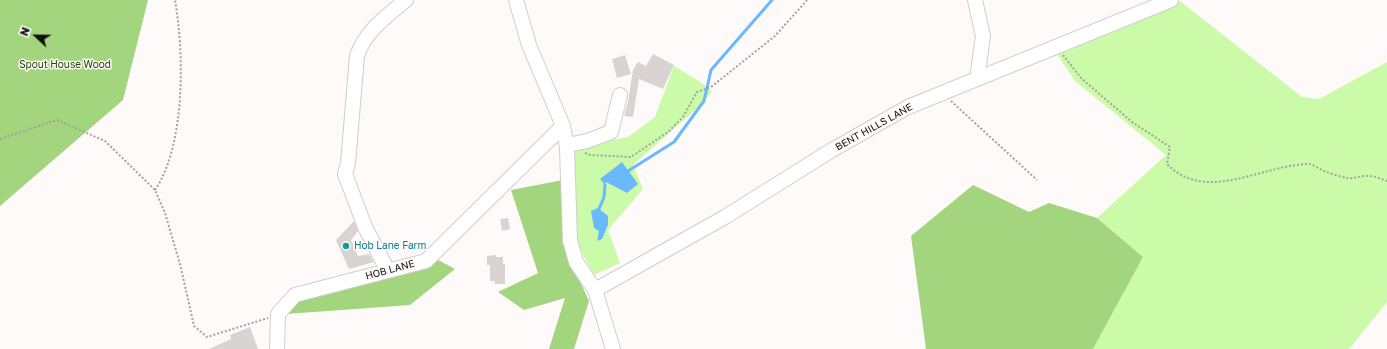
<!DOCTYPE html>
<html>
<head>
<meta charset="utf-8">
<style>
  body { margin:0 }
  #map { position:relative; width:1387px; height:349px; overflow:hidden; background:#fefaf9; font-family:"Golos Text",sans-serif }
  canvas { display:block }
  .north { position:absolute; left:16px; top:16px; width:40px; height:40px; -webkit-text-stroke:3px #fefaf9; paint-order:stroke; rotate:292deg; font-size:11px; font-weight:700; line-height:16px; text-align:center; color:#131110 }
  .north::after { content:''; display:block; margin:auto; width:14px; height:18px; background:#131110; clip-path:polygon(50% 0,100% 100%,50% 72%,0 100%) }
</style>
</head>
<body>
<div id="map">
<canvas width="1387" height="349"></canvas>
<div class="north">N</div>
</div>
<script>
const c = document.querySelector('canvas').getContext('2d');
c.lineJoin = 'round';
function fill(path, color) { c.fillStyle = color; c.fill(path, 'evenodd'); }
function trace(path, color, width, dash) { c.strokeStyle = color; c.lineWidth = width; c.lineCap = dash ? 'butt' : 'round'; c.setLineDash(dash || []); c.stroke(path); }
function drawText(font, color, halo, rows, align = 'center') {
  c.font = font + ' "Golos Text",sans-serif'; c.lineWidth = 3; c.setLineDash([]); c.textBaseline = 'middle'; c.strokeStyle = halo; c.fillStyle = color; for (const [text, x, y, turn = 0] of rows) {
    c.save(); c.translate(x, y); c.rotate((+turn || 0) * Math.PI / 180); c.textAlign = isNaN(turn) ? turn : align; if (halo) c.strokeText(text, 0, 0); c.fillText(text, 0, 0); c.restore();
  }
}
fill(new Path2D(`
  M1180,1L1302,97L1319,99L1387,62V302L1349,349H1093L1143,257L1097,218L1166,155L1075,81L1057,54Z
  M674,66L699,81L712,91L701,105L633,165L643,189L608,230L620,263L594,275L574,238L571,148L628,137L655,117Z`), '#cbfba9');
fill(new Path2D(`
  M0,0H148L123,100L0,206Z
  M563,180L562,242L589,301L574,349H549L565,298L524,310L498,292L538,273L511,190Z
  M973,185L1029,212L1049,203L1097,218L1143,257L1093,349H926L911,236Z
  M438,260L455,269L410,305L286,314L298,301L431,267Z`), '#a3d57e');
fill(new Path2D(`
  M622,162L638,184L627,193L606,182L605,185L600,179Z
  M598,208L608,216V225L602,239L597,241L599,231L594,228L591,211Z`), '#6ab8fd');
trace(new Path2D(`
  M628,171L674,142L704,101L711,70L772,0
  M599,209L604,197L605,185`), '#6ab8fd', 3);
fill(new Path2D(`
  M653,54L674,65L663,89L639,79L633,117L624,116L628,102L633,70L638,62L646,66Z
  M625,55L631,74L617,78L612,59Z
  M508,218L510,229L502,231L500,219Z
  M354,221L358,231L351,240L358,256L369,254L374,262L349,269L336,240Z
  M496,255V257H503V264H505V284H494L495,281H490V265H487V256Z
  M250,327L258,349H209L231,339L230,335Z`), '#d9d4d2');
const minor = new Path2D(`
  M516,0L529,45L563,126L567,148L570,240L576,262L595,290L613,349
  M975,0L983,36L977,79
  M567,145L587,141L611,132L620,95
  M388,271L365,227L348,182L345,174L348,163L357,56C365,31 387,16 406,0
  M595,290L725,217L832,150L908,107L1171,0
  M277,349L278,314L295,295L426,261L563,126`);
trace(minor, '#d3cdcc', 16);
trace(new Path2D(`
  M1063,55L1081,78L1132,122L1170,147L1167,164C1206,204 1262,165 1308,164C1313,164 1319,169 1324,171C1331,174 1341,177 1348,178C1355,179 1362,175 1369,176C1375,176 1381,179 1387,181
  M951,101L1037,180
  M0,139L57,120L105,141L155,190L165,213L180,264L194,326L207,337L268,318
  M585,153L590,155L631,157L668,132L683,117L697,92L711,87L775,36L807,0
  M155,190C186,144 184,52 175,0`), '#a4a1a0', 2, [2, 2]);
trace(minor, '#fff', 14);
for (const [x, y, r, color] of [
  [346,246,4,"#0f9aa8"]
]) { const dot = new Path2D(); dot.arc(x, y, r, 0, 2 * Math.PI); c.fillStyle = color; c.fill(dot); trace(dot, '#fefaf9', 1.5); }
drawText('10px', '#254304', '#fefaf9', [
  ["Spout House Wood",65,65]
]);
drawText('10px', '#131110', '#fefaf9', [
  ["BENT HILLS LANE",874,127,-29],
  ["HOB LANE",390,270,-15]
]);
drawText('10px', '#0d838f', '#fefaf9', [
  ["Hob Lane Farm",354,246]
], 'left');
</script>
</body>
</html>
